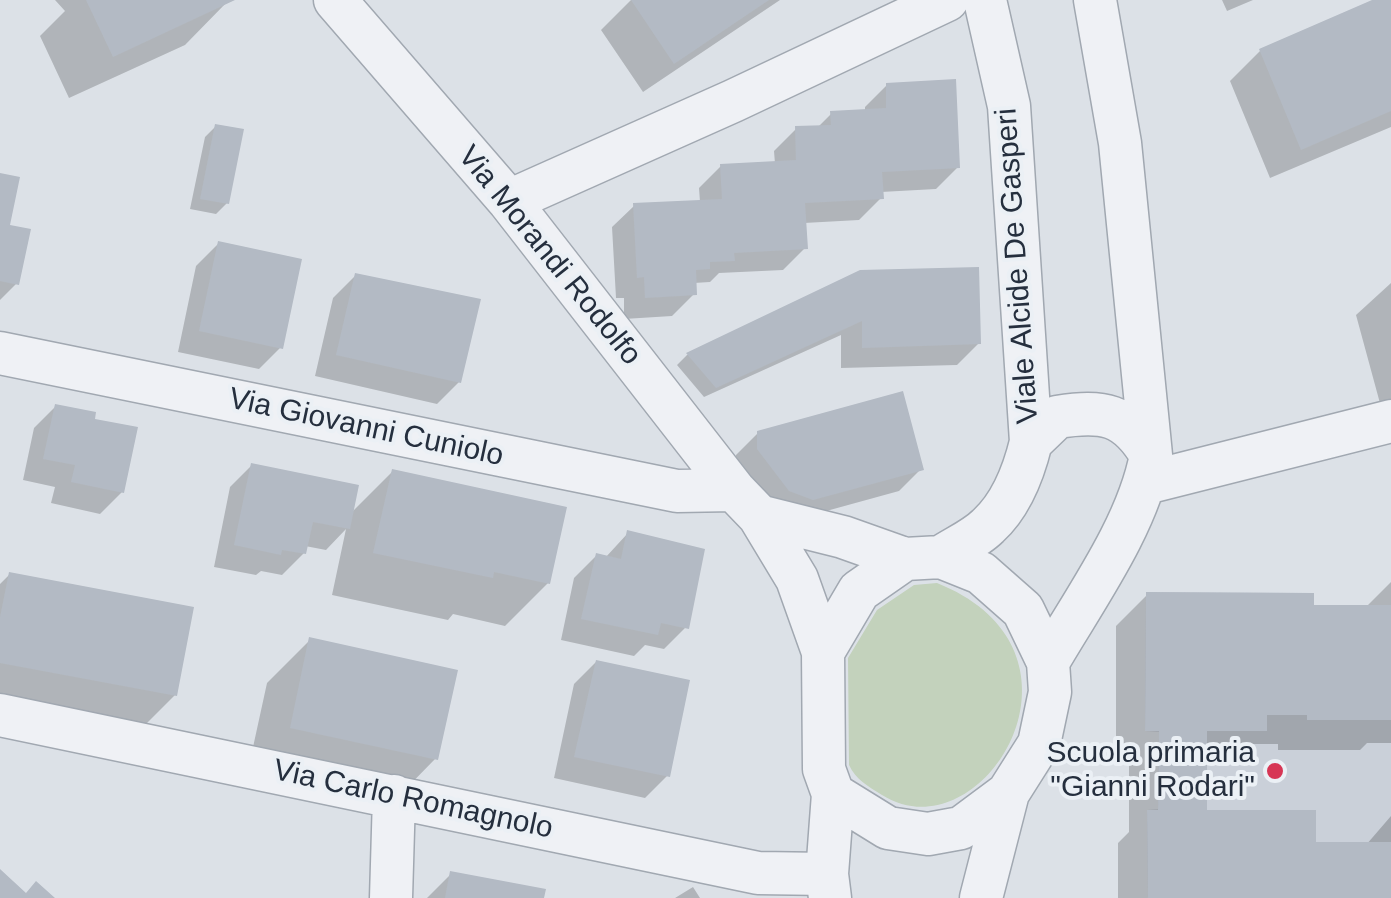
<!DOCTYPE html>
<html>
<head>
<meta charset="utf-8">
<style>
  body { margin:0 }
  canvas { display:block; background:#dce1e7 }
</style>
</head>
<body>
<canvas width="1391" height="898"></canvas>
<script>
const c = document.querySelector('canvas').getContext('2d');
c.lineJoin = 'round';
function fill(path, color) { c.fillStyle = color; c.fill(path, 'evenodd'); }
function trace(path, color, width, dash) { c.strokeStyle = color; c.lineWidth = width; c.lineCap = dash ? 'butt' : 'round'; c.setLineDash(dash || []); c.stroke(path); }
function drawText(font, color, halo, rows, align = 'center') {
  c.font = font + ' Helvetica,sans-serif'; c.lineWidth = 8; c.setLineDash([]); c.textBaseline = 'middle'; c.strokeStyle = halo; c.fillStyle = color; for (const [text, x, y, turn = 0] of rows) {
    c.save(); c.translate(x, y); c.rotate((+turn || 0) * Math.PI / 180); c.textAlign = isNaN(turn) ? turn : align; if (halo) c.strokeText(text, 0, 0); c.fillText(text, 0, 0); c.restore();
  }
}
fill(new Path2D(`
  M1146,592L1314,593V605H1391V898H1148L1147,810L1158,809L1159,732L1145,731Z`), '#cad0d9');
fill(new Path2D(`
  M937,583C1110,652 982,858 882,795C868,786 856,780 849,765L848,658L877,610L914,585Z`), '#c3d2bc');
fill(new Path2D(`
  M55,0H227L228,1L185,45L69,98L40,36L65,11Z
  M631,0H780L643,92L601,30Z
  M1222,0H1253L1227,11Z
  M1379,0H1391V127L1270,178L1230,81L1260,51Z
  M887,85L958,167L936,189L881,192V198L859,220L804,223L805,248L783,270L719,273L710,282L694,283V294L672,316L624,319V298H616L612,227L634,206L700,202L699,188L721,166L775,164L774,151L796,129L817,128L831,114L865,112V107Z
  M216,126L227,203L216,214L190,209L205,137Z
  M0,176L17,283L0,300Z
  M218,244L281,347L259,369L178,352L196,266Z
  M355,276L459,382L437,404L315,376L333,298Z
  M858,277L979,343L957,365L841,368V335L704,397L677,365L687,355Z
  M1391,283V416L1384,418L1356,315Z
  M56,406L122,492L100,514L51,503L55,487L23,480L34,428Z
  M758,433L921,469L899,491L790,521L736,471V455Z
  M252,465L350,514L392,472L548,583L505,626L453,614L448,620L332,595L346,529L326,550L305,546L304,553L282,575L261,571L256,575L214,567L230,487Z
  M628,533L686,627L664,649L645,645L634,656L561,640L574,578L596,556L605,558Z
  M9,575L175,695L132,738L0,713V584Z
  M1391,582V743H1367L1360,750H1278V744H1250L1234,761L1204,760V813L1313,849L1366,845L1391,816V898H1118V843L1129,832V760L1116,761V626L1147,595L1311,607H1366Z
  M310,640L436,758L393,802L248,770L267,683Z
  M596,662L667,776L645,798L554,778L574,684Z
  M451,874L541,898H427Z
  M693,887L700,898H675Z`), '#0003');
fill(new Path2D(`
  M86,0H235L113,57Z
  M631,0H769L674,64Z
  M1372,0H1391V111L1301,150L1259,49Z
  M956,79L960,168L882,172L884,199L805,203L808,249L734,253L735,261L710,262V269L696,270L697,295L645,298L644,277L637,278L633,203L722,199L720,164L796,160L795,126L831,125L830,111L886,108V83Z
  M215,124L244,129L229,204L200,199Z
  M0,173L20,177L10,225L31,229L19,285L0,281Z
  M218,241L302,259L283,349L199,331Z
  M979,267L981,344L862,348V321L716,388L686,353L860,270Z
  M355,273L481,299L461,383L336,355Z
  M903,391L924,470L813,500L789,491L757,449V431Z
  M55,404L96,412L95,419L138,427L124,493L71,482L75,465L43,459Z
  M251,463L359,485L350,529L313,522L306,554L282,550L281,555L234,545Z
  M392,469L567,507L550,584L494,572L493,578L373,553Z
  M627,530L705,549L689,629L661,623L658,635L581,619L596,553L621,559Z
  M9,572L194,607L177,696L0,663V617Z
  M1146,592L1314,593V605H1391V720H1307V715H1267V731H1207V810H1316V842H1391V898H1148L1147,810H1158L1159,731H1145Z
  M309,637L458,670L438,760L290,728Z
  M596,660L690,680L670,777L574,757Z
  M0,869L26,893L36,881L55,898H0Z
  M450,871L546,889L544,898H445Z`), '#b3bac4');
const street = new Path2D(`
  M335,0L509,201L734,490L759,516L797,579L823,652L824,769L833,794L888,828L928,834L961,828L1008,793L1039,744L1050,692L1048,662L1023,610L981,573L941,557L905,559L859,591L823,652
  M509,201L733,101L947,0
  M0,353L677,491L734,490
  M1031,442L1057,417C1103,410 1126,413 1151,455
  M1146,483L1391,421
  M759,516L843,537L905,559
  M941,557C956,547 975,539 988,526C1011,505 1024,471 1031,442L1009,106L985,0
  M1048,662C1084,600 1138,526 1151,455L1120,143L1095,0
  M0,715L758,873L827,874
  M391,898L394,796
  M830,898L827,874L833,794
  M981,898L1008,793`);
trace(street, '#a1a8b1', 45);
trace(street, '#eff1f5', 42);
for (const [x, y, r, color] of [
  [1275,771,10,"#d73655"]
]) { const dot = new Path2D(); dot.arc(x, y, r, 0, 2 * Math.PI); c.fillStyle = color; c.fill(dot); trace(dot, '#ebf0f5', 4); }
drawText('30px', '#252f3e', '#ebf0f5', [
  ["Via Morandi Rodolfo",549,256,51],
  ["Viale Alcide De Gasperi",1018,266,-94],
  ["Via Giovanni Cuniolo",366,428,12],
  ["Via Carlo Romagnolo",413,800,12]
]);
drawText('30px', '#252f3e', '#ebf0f5', [
  ["Scuola primaria",1255,754],
  ["\"Gianni Rodari\"",1255,788]
], 'right');
</script>
</body>
</html>
